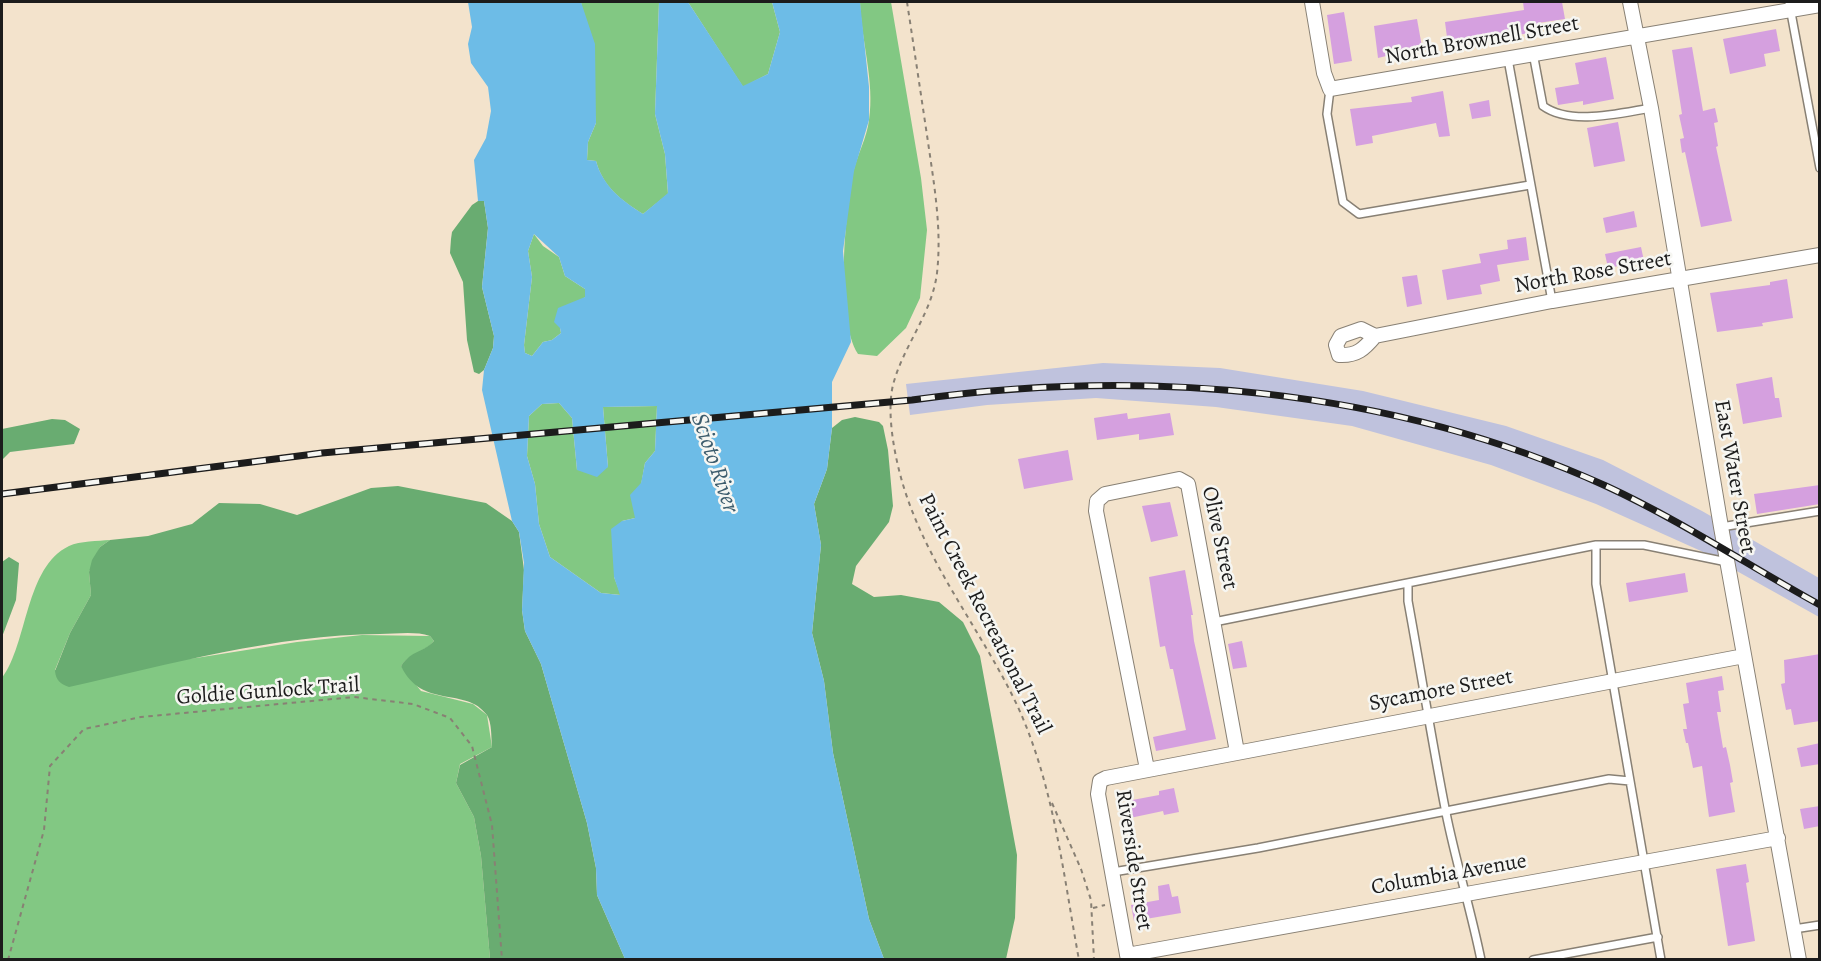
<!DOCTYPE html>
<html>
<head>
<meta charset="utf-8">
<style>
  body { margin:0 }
  #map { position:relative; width:1821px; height:961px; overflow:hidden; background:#f3e3cc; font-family:Alegreya,serif }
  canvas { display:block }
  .frame { position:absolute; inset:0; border:3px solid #1c1c1c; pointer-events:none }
</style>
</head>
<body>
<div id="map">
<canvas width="1821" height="961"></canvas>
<div class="frame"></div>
</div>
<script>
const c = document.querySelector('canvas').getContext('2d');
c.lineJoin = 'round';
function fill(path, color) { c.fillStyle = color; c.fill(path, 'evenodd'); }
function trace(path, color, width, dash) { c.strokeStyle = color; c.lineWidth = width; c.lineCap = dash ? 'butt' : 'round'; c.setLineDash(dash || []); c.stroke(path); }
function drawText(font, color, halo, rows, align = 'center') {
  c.font = font + ' Alegreya,serif'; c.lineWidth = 5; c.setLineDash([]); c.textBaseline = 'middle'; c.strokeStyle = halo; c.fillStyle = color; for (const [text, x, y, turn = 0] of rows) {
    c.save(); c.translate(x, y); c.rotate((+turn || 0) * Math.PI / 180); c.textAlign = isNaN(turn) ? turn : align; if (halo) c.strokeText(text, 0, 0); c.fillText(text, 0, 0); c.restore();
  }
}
fill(new Path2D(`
  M1103,363L1220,368L1363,391L1506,426L1603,460L1702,511L1819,578V617L1701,551L1596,504L1491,465L1352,426L1216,407L1096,398L987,405L910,415L906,384Z`), '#bfc2dd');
fill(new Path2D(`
  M581,2H659L655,114L665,154L668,194L643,214C621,200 603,187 596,161L587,160L588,142L596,123Z
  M688,2H772L780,32L768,74L743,87Z
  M860,2H891L921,178L927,230L920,298L906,328L877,356L858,354C835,316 845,217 853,173C857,155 867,138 869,120C875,82 861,40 860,2Z
  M534,234L543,246L559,257L565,276L585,289V297L560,328L561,333L552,340L543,342L532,356L525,353L524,345L532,277L528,251Z
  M559,403L572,418L577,470L608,467L603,407L657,406L655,451L645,463L635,518L622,521L614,577L621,595L601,593L550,557L539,524L535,484L527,456L529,416L542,404Z
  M110,540L100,547L89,572L91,595L70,633L55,670L196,658L297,642L362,635L430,636L434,641C424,653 412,651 401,666L421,691L473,704L487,715L492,747L460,764L456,783L474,817L481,856L490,959H2V678C28,643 25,567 69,546C80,541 98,541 110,540Z`), '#82c883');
fill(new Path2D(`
  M478,201H484L488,228L482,287L494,336L493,348L484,370L479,374L474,372L467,340L463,282L450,253L451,239L452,232L472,205Z
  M855,417L879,422L883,426L888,450L893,506L889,522L856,566L852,584L874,597L901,595L939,602L963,622L980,656L1017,855L1015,918L1006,959H884L869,919L833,753L824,681L812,633L821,545L814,504L827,469L832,428L842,420Z
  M52,419L65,420L80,429L74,444L10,452L2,460V429Z
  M398,486L486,503L512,521L519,532L524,570L522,610L525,631L541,664L587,823L596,868L597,895L625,959H490L481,856L474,817L456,783L460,765L492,747C491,737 492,723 487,715C466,686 422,710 401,666C413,649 423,653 434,641L430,636C415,631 396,634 380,634C275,635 170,664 69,687C60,684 56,680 55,671L70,633L91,595L89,572L92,560L100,547L110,540L148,536L192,524L219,503L260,504L297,515L371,488Z
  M9,557L19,563L16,600L2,637V562Z`), '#69ac71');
fill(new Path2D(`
  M468,2H581L595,44L596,123L588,142L587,160L596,161C603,186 621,200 643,214L668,193L665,154L655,114L659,2H688L743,86L768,74L780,32L772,2H860L869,87V120L854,171L843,251L851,342L832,382V428L827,469L814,504L821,545L812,633L824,681L833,753L869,919L884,959H625L597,895L596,868L587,823L541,664L525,631L522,610L524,563L519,532L512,521L482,390L484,370L493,348L494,336L482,287L488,228L484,201H478L474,160L486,138L491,111L488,87L471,63L468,44L472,27ZM534,234L559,257L565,276L585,289V297L558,308L554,322L560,328L561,333L552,340L543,342L532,356L525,353L524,345L532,277L528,251ZM559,403L572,418L577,470L597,477L608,467L603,407L657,406L655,451L645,463L641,483L630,495L635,518L622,521L611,529L614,577L620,595L601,593L550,557L539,524L535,484L527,456L529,416L542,404Z`), '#6dbce7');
fill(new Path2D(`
  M1523,2H1562L1565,19L1538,23L1539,32L1486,39L1487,42L1469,44V42L1448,45L1445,22L1524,10Z
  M1344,12L1352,61L1334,64L1327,15Z
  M1417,19L1422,47L1378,58L1374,26Z
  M1776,29L1780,51L1764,54L1766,66L1730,74L1723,39Z
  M1692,47L1703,111L1715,108L1718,122L1714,123L1718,146L1716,147L1732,221L1701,227L1685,152L1682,153L1680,139L1684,138L1679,115L1682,114L1672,50Z
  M1606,57L1614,99L1583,105V101L1558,105L1555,88L1579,84L1575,63Z
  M1443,91L1450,136L1439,137L1436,123L1372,136L1373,143L1356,146L1350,109L1412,102L1411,97Z
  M1489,100L1491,116L1472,119L1469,104Z
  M1618,122L1625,161L1594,167L1587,128Z
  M1634,211L1637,227L1606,233L1603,218Z
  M1526,237L1529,260L1497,265L1500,281L1480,285L1482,294L1447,300L1442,270L1481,263L1479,254L1508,249L1507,240Z
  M1641,247L1644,261L1608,268L1605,254Z
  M1417,275L1422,304L1407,307L1402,277Z
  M1787,279L1793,318L1762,323L1763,326L1717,332L1710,293L1770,285V282Z
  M1772,377L1775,398H1779L1782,417L1743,424L1736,384Z
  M1127,413L1128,419L1170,413L1174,435L1139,440V434L1097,440L1094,418Z
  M1068,450L1073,480L1024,489L1018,459Z
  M1820,485V504L1757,514L1754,494Z
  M1170,502L1178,536L1151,542L1142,506Z
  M1185,570L1193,615H1191L1194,641L1216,739L1156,751L1153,737L1186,730L1173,669H1170L1165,646L1160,647L1149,577Z
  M1685,573L1688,592L1629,602L1626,583Z
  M1242,641L1247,667L1233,669L1228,644Z
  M1820,654V721L1794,725L1791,709L1786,710L1781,684L1785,683L1784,660Z
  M1722,676L1724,690L1718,691L1721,712H1717L1723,748L1726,747L1730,765L1733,782L1730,783L1735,812L1709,817L1702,766L1693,768L1688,743H1686L1683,729H1687L1683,704L1689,703L1686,683Z
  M1820,743V764L1801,767L1797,748Z
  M1174,788L1179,812L1164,815L1163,811L1130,818L1127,801L1159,795V791Z
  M1820,806V826L1804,829L1800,809Z
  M1746,864L1749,882L1746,883L1755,941L1728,946L1716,869Z
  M1169,884L1172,897L1178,896L1181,913L1134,921L1131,905L1159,900L1158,886Z`), '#d5a0df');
const service = new Path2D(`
  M1789,2L1820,168
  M1533,53L1543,106C1571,126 1620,113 1651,108
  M1508,59L1552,301
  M1330,89L1327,114L1343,202L1359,214L1530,185
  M1721,527L1820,511
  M1596,545V584L1661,960
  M1408,584V601C1421,672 1432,742 1446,813C1456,863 1471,910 1481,960
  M1214,622L1596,545H1644L1727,562
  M1113,872L1258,848L1609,779L1630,781
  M1794,929L1820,925
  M1533,960L1658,937`);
const minor = new Path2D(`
  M1312,2L1324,73L1330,89L1820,5
  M1630,2L1651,108L1721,527L1799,960
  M1375,336C1364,349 1357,356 1339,355L1336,345L1341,336L1361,329L1375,336L1552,301L1820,255
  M1147,769L1096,511L1097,501L1105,494L1179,479L1188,484L1237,752
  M1127,955L1778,838
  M1128,960L1098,794L1100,781L1106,778L1744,656`);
trace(service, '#888074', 10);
trace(minor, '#888074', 16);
trace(new Path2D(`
  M907,2C914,48 921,95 928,142C934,184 942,229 937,273C932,314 903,346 893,385C887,410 893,446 899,470C920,556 980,627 1017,705C1054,785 1063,873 1079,960
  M1052,803L1081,869L1091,900L1094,960
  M1093,908L1105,905
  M8,960L44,830L50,766L84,729L141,717L354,697L413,704L450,718L472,746L492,825L502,960`), '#888074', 2, [4.5, 4.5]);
trace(service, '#fff', 7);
trace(minor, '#fff', 14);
const rail = new Path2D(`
  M2,494L322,453L912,400C1144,367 1391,388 1606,486C1680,520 1749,566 1820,605`);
trace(rail, '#1c1c1c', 7);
trace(rail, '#f6f6f2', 4.5, [14]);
drawText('22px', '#1c1c1c', '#f6f6f2', [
  ["North Brownell Street",1482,41,-10],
  ["North Rose Street",1593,273,-10],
  ["East Water Street",1734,477,80],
  ["Olive Street",1219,538,78],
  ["Paint Creek Recreational Trail",984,614,63],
  ["Sycamore Street",1441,691,-11],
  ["Goldie Gunlock Trail",268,692,-4],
  ["Riverside Street",1133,860,81],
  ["Columbia Avenue",1449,875,-10]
]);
drawText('italic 24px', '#3c5c6d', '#f6f6f2', [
  ["Scioto River",714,463,71]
]);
</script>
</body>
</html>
